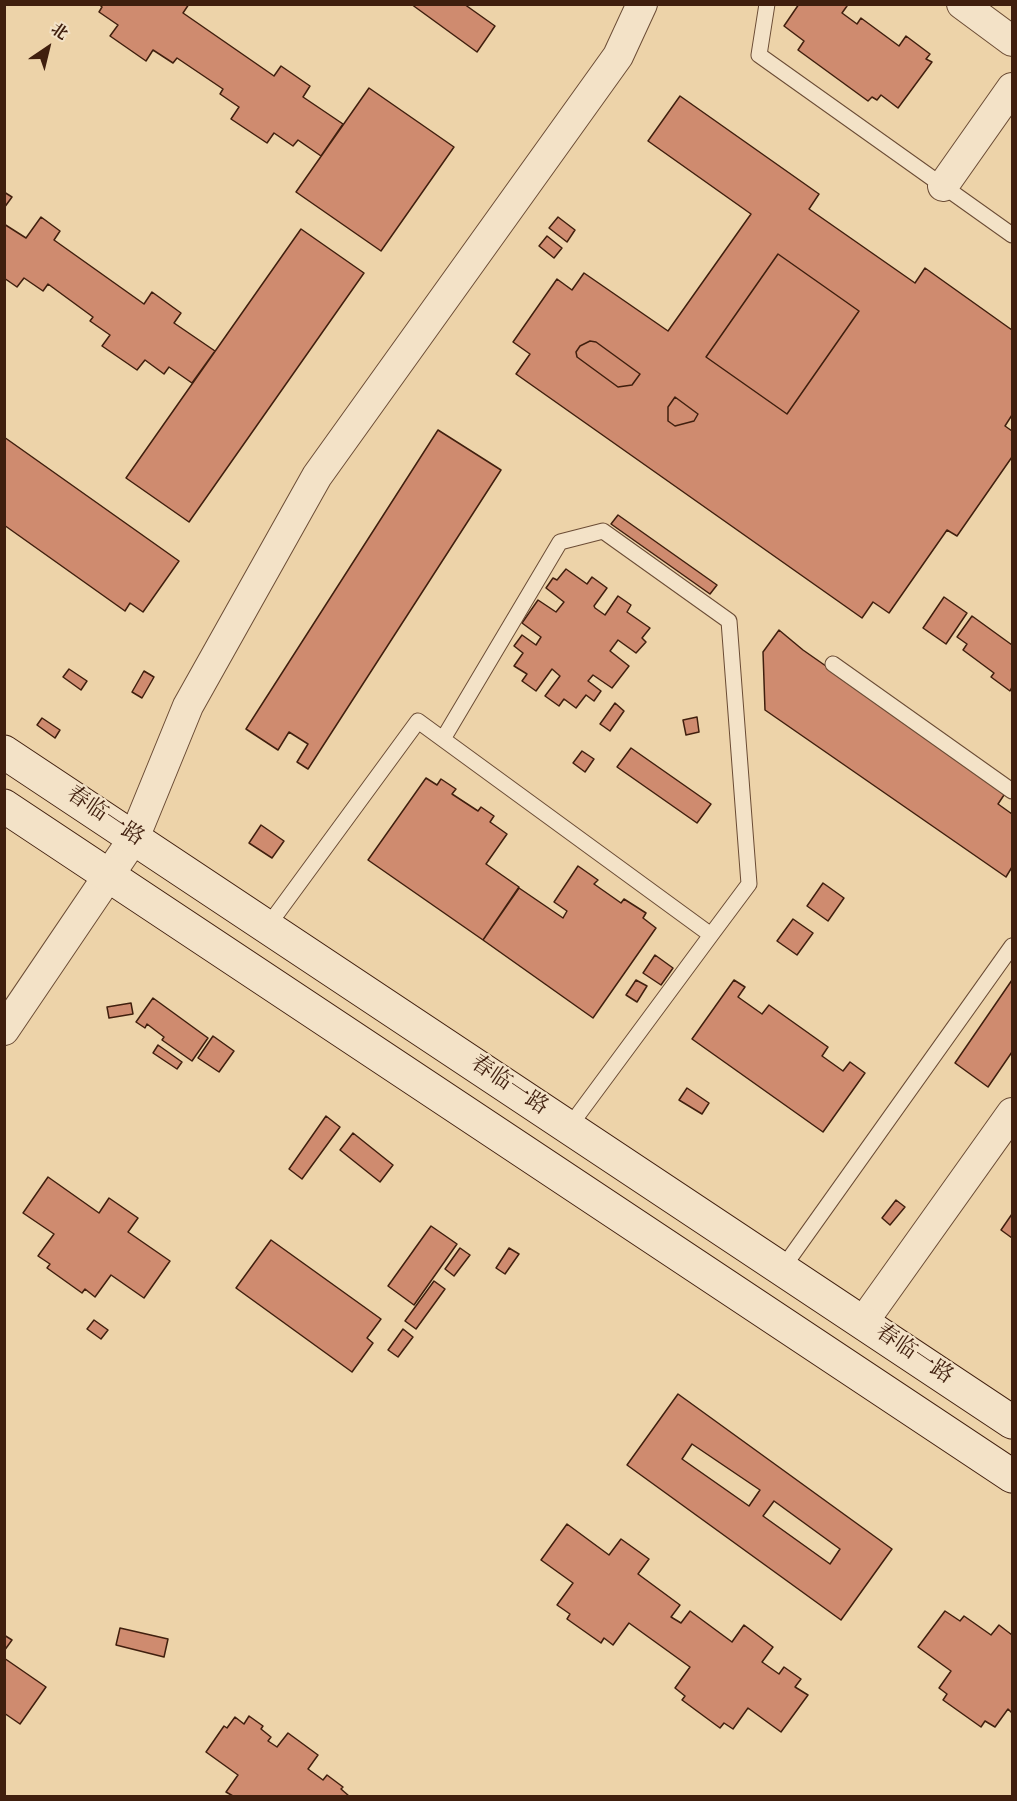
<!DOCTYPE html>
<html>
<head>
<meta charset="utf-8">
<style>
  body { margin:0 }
  #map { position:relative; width:1017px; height:1801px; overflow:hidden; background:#edd3a9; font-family:"Sorts Mill Goudy","Noto Serif SC",serif }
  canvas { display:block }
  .frame { position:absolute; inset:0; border:6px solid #401f0e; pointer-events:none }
  .north { position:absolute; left:18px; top:18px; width:60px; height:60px; -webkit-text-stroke:4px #f3e2c7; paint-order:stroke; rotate:35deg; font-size:16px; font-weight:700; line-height:24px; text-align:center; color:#401f0e }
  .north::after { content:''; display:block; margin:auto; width:21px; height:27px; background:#401f0e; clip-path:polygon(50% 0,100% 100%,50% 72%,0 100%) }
</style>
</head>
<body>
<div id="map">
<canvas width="1017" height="1801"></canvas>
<div class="frame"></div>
<div class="north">北</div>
</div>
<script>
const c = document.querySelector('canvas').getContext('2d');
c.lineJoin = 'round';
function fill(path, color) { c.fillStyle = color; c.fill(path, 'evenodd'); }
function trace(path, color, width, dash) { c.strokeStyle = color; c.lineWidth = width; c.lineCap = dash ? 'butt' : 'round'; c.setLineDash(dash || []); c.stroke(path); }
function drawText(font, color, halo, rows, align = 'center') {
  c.font = font + ' "Sorts Mill Goudy","Noto Serif SC",serif'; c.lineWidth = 4.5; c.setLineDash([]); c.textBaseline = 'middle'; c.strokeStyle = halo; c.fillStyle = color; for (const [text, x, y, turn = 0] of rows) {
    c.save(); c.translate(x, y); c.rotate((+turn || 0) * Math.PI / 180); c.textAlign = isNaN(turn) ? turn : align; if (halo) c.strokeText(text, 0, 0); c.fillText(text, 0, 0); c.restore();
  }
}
const building = new Path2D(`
  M99,4H189L183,13L274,76L281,66L310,86L303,97L343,124L321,156L298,140L293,146L274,133L267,143L231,119L239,107L220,94L223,89L177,58L173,63L153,50L146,61L110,36L118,25L99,12L102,7Z
  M411,4H464L495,26L477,52Z
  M799,4H845L847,6L842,13L857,24L861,18L899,46L906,36L930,54L926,59L932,62L898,108L881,95L877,100L872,97L868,101L798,50L804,41L784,26Z
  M369,88L454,147L381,251L296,192Z
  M680,96L819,194L809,209L915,283L925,268L1012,330V415L1005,426L1012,431V457L957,536L947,530L889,613L873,602L862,618L516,374L530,354L513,342L557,279L572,290L584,273L668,331L751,214L648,141ZM778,254L859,311L787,414L706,357ZM590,341L596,342L640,374L632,385L618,387L577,357L576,352L580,346ZM675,397L698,414L694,421L675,426L668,421V407Z
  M4,192L12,197L4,208Z
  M41,217L60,231L54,240L144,304L152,292L181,313L174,323L215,351L192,383L169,367L164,374L145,360L137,370L102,346L110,335L90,321L93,317L48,284L43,291L24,278L17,287L4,278V224L26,238Z
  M558,217L575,230L567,242L549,228Z
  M301,229L364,273L189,522L126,478Z
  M547,236L562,248L554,258L539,246Z
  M778,254L859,311L787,414L706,357Z
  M590,341L596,342L640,374L632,385L618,387L577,357L576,352L580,346Z
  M675,397L698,414L694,421L675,426L668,421V407Z
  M438,430L501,470L308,769L297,762L308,744L289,732L278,750L246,729Z
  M4,437L179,561L143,612L130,603L125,611L4,525Z
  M618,515L717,585L710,594L611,524Z
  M566,569L587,584L592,577L607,588L594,606L595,608L605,615L618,596L631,605L627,612L650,628L642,638L646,642L636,653L618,640L610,651L629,666L612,688L593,675L588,681L601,691L594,701L586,695L576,708L564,699L559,706L545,696L560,676L552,669L536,691L522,681L527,674L514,666L523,653L514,646L522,635L536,645L541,637L522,623L538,600L556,612L564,602L546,588L553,578L557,580Z
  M944,597L967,613L946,644L923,628Z
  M972,616L1012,645V687L1010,691L991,677L994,673L963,650L967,644L957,637Z
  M779,630L803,650L1006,792L998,804L1012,814V867L1006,877L765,710L763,652Z
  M69,669L87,681L81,690L63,677Z
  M144,671L154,677L142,698L132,692Z
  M615,703L624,711L610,731L600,724Z
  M697,717L699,732L686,735L683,720Z
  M42,718L60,730L55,738L37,725Z
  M631,748L711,804L697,823L617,767Z
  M582,751L594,759L585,772L573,763Z
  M426,778L437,785L441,779L456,789L452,794L478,811L481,807L494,816L490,822L507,834L486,864L519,887L483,940L368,860Z
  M261,825L284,841L272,858L249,843Z
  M578,866L598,880L594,884L621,903L624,899L646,913L643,918L656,928L593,1018L483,940L519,888L563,918L567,911L554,902Z
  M823,883L844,898L828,921L807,906Z
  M793,919L813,933L797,955L777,941Z
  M655,955L673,968L661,985L643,973Z
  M636,980L647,986L637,1002L626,995Z
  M734,980L745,987L738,997L762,1014L769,1005L828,1047L822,1056L843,1071L850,1062L865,1073L823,1132L692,1039Z
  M1012,980V1052L988,1087L955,1063Z
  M153,998L208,1038L192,1061L162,1040L164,1037L147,1024L145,1028L136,1022Z
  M131,1003L133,1014L109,1018L107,1007Z
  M213,1036L234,1051L219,1072L198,1058Z
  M158,1045L182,1062L177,1069L153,1053Z
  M687,1088L709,1103L702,1114L679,1100Z
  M326,1116L340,1127L302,1179L289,1169Z
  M353,1133L393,1165L380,1182L340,1150Z
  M48,1177L99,1213L109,1198L138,1218L128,1232L170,1261L144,1298L111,1275L95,1297L85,1289L82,1293L47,1268L50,1264L38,1256L54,1234L23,1213Z
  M896,1200L905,1207L890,1225L882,1218Z
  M1012,1214V1238L1001,1230Z
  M431,1226L457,1244L414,1305L388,1286Z
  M271,1240L381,1319L367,1338L373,1343L352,1372L236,1288Z
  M460,1248L470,1255L454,1276L445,1269Z
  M509,1248L519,1254L505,1274L496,1268Z
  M434,1281L445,1289L416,1329L405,1321Z
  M94,1320L108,1330L101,1339L87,1329Z
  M403,1329L413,1337L398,1357L388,1350Z
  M678,1394L892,1549L841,1620L627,1465ZM692,1444L760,1490L749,1506L682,1459ZM774,1501L840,1549L830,1564L763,1516Z
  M567,1524L609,1555L621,1539L649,1559L638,1574L680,1605L671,1617L681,1623L690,1611L732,1642L744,1625L773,1647L762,1662L779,1674L784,1667L801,1679L795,1687L808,1695L781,1732L748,1708L733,1729L724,1723L720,1728L682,1700L685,1696L675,1688L690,1667L629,1623L613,1645L604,1638L601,1643L567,1619L570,1614L557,1605L573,1583L541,1560Z
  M945,1611L960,1621L964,1616L991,1635L999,1625L1012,1635V1713L1008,1709L995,1727L985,1721L981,1727L943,1700L947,1694L939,1688L951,1671L918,1647Z
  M120,1628L168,1639L164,1657L116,1645Z
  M4,1635L12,1640L4,1651Z
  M4,1658L46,1687L20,1724L4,1713Z
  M249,1716L263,1726L261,1729L271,1737L268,1741L277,1747L288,1733L318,1755L308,1769L323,1780L327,1775L343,1787L341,1789L349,1796H233L226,1792L238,1775L206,1752L224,1726L227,1728L235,1717L244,1724Z`);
fill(building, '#cf8b6f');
trace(building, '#401f0e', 1.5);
const service = new Path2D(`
  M767,4L759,55L1012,235
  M833,664L1012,791
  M443,739L560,542L603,531L729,621L749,884L711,935
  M267,927L418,721L711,935L569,1127
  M782,1269L1012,946`);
const minor = new Path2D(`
  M962,4L1012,41
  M943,186L1012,88
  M4,1030L134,838L188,706L317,476L618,56L642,4
  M863,1322L1012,1113`);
const secondary = new Path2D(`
  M4,752L1012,1422
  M4,806L1012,1476`);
trace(service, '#6b4c35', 17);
trace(minor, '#6b4c35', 32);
trace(secondary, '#401f0e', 35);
trace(service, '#f3e2c7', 15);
trace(minor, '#f3e2c7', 30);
trace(secondary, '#f3e2c7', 33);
drawText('22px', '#401f0e', '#f3e2c7', [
  ["春临一路",104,818,34],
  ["春临一路",508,1087,34],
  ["春临一路",913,1356,34]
]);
</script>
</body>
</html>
